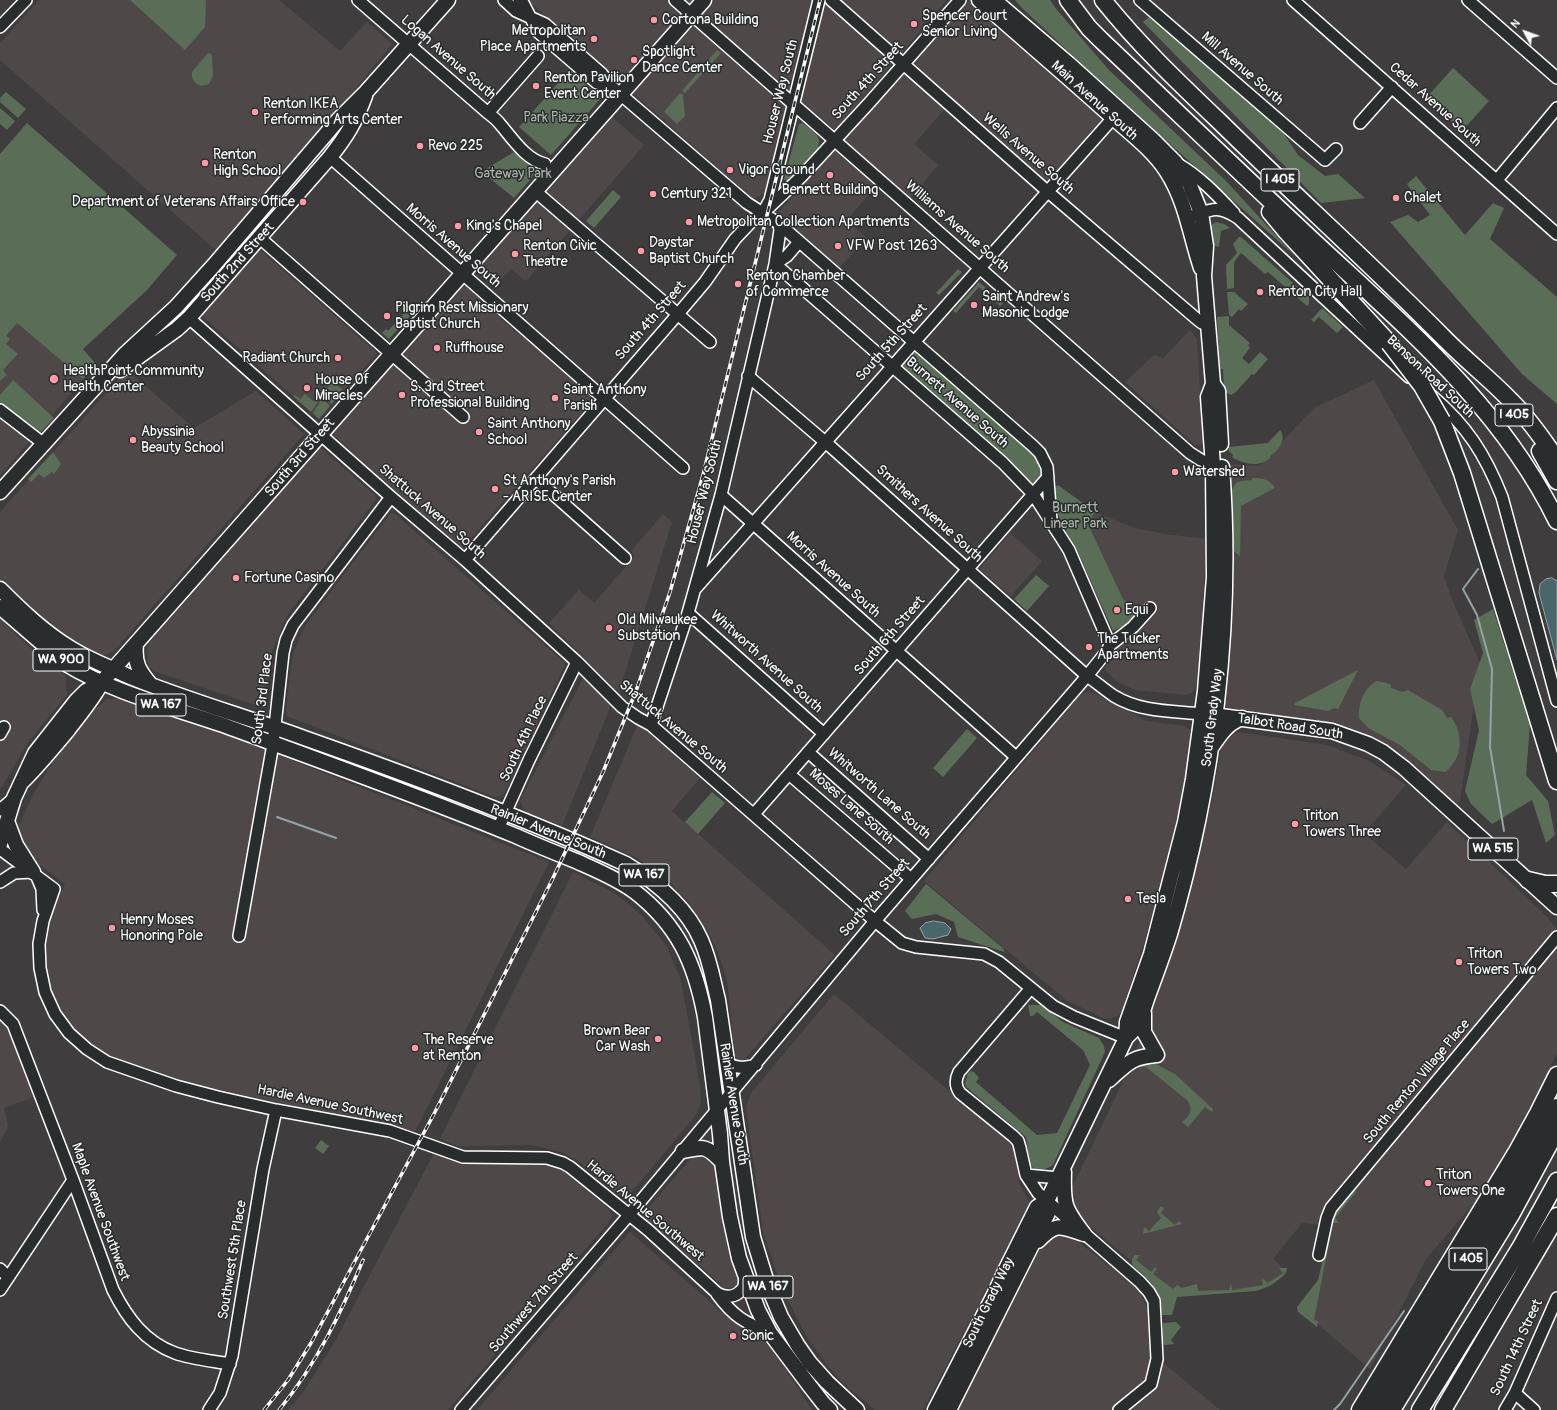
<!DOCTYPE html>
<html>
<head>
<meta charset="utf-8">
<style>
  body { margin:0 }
  #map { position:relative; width:1557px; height:1410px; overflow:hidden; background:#403d3e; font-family:Pangolin,sans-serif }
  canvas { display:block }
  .north { position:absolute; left:1505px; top:12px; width:40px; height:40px; -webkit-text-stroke:3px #2a2d2e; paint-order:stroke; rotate:311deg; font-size:11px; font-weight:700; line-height:16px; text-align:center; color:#fff }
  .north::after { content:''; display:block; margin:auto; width:14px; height:18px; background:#fff; clip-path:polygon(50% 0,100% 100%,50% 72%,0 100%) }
</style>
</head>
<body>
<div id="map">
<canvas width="1557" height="1410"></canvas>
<div class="north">N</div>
</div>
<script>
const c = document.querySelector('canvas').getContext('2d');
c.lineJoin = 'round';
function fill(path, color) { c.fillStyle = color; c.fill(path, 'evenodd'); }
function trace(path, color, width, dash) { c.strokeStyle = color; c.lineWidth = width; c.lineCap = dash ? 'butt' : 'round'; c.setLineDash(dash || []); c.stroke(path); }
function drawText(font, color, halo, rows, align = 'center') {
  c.font = font + ' Pangolin,sans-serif'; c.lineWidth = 3; c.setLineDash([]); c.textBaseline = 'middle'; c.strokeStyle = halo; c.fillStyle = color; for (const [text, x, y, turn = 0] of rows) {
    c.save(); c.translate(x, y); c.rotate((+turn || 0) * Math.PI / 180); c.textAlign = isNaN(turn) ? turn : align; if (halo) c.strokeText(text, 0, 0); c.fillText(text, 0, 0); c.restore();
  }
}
fill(new Path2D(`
  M39,0H279L340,51L367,22L392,44L220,254L0,60V43Z
  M527,0H947L835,130L792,93L769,185L763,194L753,199Z
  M969,0L1104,117L1045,184L951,102L914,144L938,165L910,199L884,177L846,221L867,238L837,270L776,215Z
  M611,116L644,145L526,281L511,269L495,287L476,270Z
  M258,248L377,353L319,419L200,314Z
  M463,284L519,335L521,333L592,394L593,400L465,545L460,548L365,464L332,433Z
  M17,323L83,379L0,476V343Z
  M1190,330L1197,339L1203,444L1195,445L1125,382L1154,355L1163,358Z
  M128,371L194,428L256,391L304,434L114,651L101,657L64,635L44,620L0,580V512L116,382Z
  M1374,380L1458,530L1444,576L1452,599L1480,663L1460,800L1456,811L1391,754L1335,723L1215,706L1226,464L1259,466L1314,408Z
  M320,447L376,496L375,501L288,614L272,651L263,703L258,706L157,672L148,667L147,649L149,643Z
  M1095,512L1135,528L1165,534L1207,539L1197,685L1193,692L1186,695L1135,690L1116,681L1106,671L1105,667L1112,658L1117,646L1130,639L1145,622L1142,608L1141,607L1138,610L1123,599L1088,524Z
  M391,513H394L452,564L563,661L565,665L504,794L497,798L287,716L286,710L292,658L297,644L306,624Z
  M663,514L672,522L619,692L549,623L579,590L594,603L635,556L631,551Z
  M1010,533L1042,561L1011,596L979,569Z
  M0,619L40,657L65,675L67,695L29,741L0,790Z
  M585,676L612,703L562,826L525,811L520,801L582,680Z
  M1085,692L1096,694L1147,721L1184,726L1189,729L1192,735L1180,806L1151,920L1122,1011L1118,1016L1110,1019L1103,1018L1066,1000L924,881L1080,695Z
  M132,697L549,862L415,1132L174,1080L102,1053L68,1024L45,977L42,932L65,884L31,858L17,836L18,827L34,793L50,766L93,711L107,699Z
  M641,725L700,778L672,811L835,955L743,1061H739L735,1056L727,979L715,945L703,924L689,903L663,875L637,858L590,837L637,726Z
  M1239,732L1327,745L1369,761L1406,785L1364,833L1406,869L1447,822L1547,917L1557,929V1053L1541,1086L1499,1164L1475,1202L1426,1259L1370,1369L1299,1308L1320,1283L1331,1226L1302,1223L1273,1259L1286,1270L1276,1281L1254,1288L1171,1294L1075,1214L1069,1194L1131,1065L1189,895L1213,796L1222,744L1225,738L1232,733Z
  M573,872L614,893L630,905L641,915L666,945L681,980L700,1086L701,1103L696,1115L630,1194L624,1195L617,1194L577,1160L561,1152L542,1147L531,1145L457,1146L440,1139Z
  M834,994L1005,1138L1011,1145L1015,1154L1019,1183L1029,1202L1028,1210L923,1410H875L844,1384L828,1366L808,1339L781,1287L763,1232L746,1107L751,1093Z
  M0,1017L6,1022L37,1096L4,1108L8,1126L0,1143Z
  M434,1153L458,1162L467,1163H539L549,1165L563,1171L609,1209L612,1216L607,1224L448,1410H288L302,1394L333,1345Z
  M693,1156H701L714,1164L740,1280L737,1286L730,1288H725L643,1217V1214Z
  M1065,1231L1139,1290L1147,1308L1150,1359L1160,1360L1220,1410H958L1047,1235Z
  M630,1232L732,1321L741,1327L740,1330L750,1334H763L812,1410H477Z`), '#4f4849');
fill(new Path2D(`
  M130,0H206L205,27L185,50Z
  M1015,0H1050L1057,10L1109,70L1226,181L1296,257L1101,82L1021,7Z
  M1152,15L1284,134L1298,155L1325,176L1338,174L1365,198L1321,203L1143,22Z
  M717,50L721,53L685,93L682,91Z
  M208,53L211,54L212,56L213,76L209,84L201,86C194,83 191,79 192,72Z
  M1453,68L1489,101L1462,131L1427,97Z
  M570,70L601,98L551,155L519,127Z
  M6,92L26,109L18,118L0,102V98Z
  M680,93L683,95L685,116L677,124L664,112Z
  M0,108L15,121L7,130L0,124Z
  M27,123L177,255L147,290L83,349L95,363L83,379L17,323L6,336L10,339L6,344L18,354L3,370L7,375L0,381V154Z
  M803,123C810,129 823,136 818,146L820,147L787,182L784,179L799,124Z
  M514,152L537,172L514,198L487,176L484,170Z
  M1416,176L1465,235L1493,203L1504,208L1490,239L1557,297V404L1522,374L1390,222L1408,215L1418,222L1430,215L1407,184Z
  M613,190L621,197L594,228L586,221Z
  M1216,222L1224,224L1230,228L1221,231L1219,247L1211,244L1210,226Z
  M1239,237H1241L1309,297V304L1307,306L1268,272L1265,274L1241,253L1234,262V288L1227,289L1226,265L1237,253L1233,244Z
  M958,269L962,272L939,295L936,293Z
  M979,282L1003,303L1000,306L979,287L956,313L953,311Z
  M1227,292H1234L1248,304L1241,311L1239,309L1232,317L1229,315Z
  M1322,308L1343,327L1337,333L1319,317L1314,322L1311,320Z
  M406,311L410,316L389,339L382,333L386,329L388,331Z
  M1229,316V325L1250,343L1248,345L1250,348L1242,358L1249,364L1260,352L1268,359L1254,375L1252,374L1236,392L1231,395L1226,393L1224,390L1223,369H1220L1217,317Z
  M916,351L1042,460C1042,471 1043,480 1031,485L904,370L902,367L906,359Z
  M322,376H326L343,390L332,404L321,395L329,387L320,379Z
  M13,380L54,418L41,432L0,402V395Z
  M305,394L314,402L318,397L320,399L311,412L293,396L295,395L300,399Z
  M321,400H324L330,406L319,419L313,413Z
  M1280,430C1287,440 1279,450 1270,456V458C1259,468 1243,464 1232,457L1233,455L1229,451L1228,447L1268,443Z
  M53,452L61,464L54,474L52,472L44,478L39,474L31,482L28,479Z
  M1252,478C1262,478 1270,479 1275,488L1241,506L1240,556L1231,549V536L1233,533L1230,493L1236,483L1242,481L1252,480Z
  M1058,485L1095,512L1088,524L1123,599L1138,610L1141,607L1143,609L1132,622L1113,631L1076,548L1067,533L1059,517L1054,500V488Z
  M1036,575L1049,586L1027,611L1014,599Z
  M1493,609L1530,725L1526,775L1548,801L1555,835L1546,843L1532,800L1492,824L1471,804L1465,791L1479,730L1470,689L1483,653L1474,620Z
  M1358,670L1338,709L1334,708L1328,711L1294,705L1295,703Z
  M1377,681L1387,683L1391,685V688L1402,692L1408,690L1442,710L1447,718L1451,717C1460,729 1463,746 1456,759C1453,764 1449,768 1446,772L1431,770L1400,745L1368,728L1359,718C1358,704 1364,687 1377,681Z
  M967,729L977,738L943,777L933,768Z
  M712,792L725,803L698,834L685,822Z
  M926,884L1004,949V952L958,937L954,922L936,914L912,919L905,911Z
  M1028,1005H1041L1063,1022L1099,1038L1104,1046L1105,1052L1053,1165C1045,1170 1035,1174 1030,1164L1026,1137L966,1087L965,1083L968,1073L971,1071L974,1072L979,1078L976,1082L1037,1135L1057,1133L1090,1065L1083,1050L1037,1012L1033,1016H1030Z
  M1137,1061L1152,1062L1175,1074L1213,1109L1212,1112L1205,1107L1188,1127L1182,1122C1190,1116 1193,1110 1188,1101L1146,1067H1139Z
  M321,1140L329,1146L323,1154L315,1148Z
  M1353,1190L1356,1192L1335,1218L1339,1223H1333L1314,1320L1318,1321L1317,1327L1298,1312L1297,1307L1318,1280L1333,1216L1336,1211Z
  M1161,1206L1164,1208L1161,1213L1175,1225L1179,1221L1182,1224L1143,1234L1144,1227L1149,1231L1161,1218L1157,1212Z
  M1135,1255H1140L1136,1260L1151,1272L1155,1267L1157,1269L1153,1274L1173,1289L1177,1285L1182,1288L1197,1284L1198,1291L1229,1290L1231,1283L1232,1290L1263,1285L1262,1278L1268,1283L1283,1273L1279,1268H1287L1286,1273C1276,1283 1268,1288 1255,1291L1177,1297L1172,1315H1162C1160,1289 1151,1281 1132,1265V1259Z
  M1176,1322L1181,1327L1171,1340L1174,1344L1164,1345L1162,1343L1163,1323Z`), '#5a6d57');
const water = new Path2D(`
  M1552,578L1557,581V660L1539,593L1540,584L1546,579Z
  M934,921L945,923L951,929L948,935L933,939L925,938L920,928L925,923Z`);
fill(water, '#49676b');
trace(water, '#92a4a6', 1);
trace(new Path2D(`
  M1478,569L1463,589L1477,615L1492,669L1490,747L1504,831
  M277,817L336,838
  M1334,1410L1340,1404L1404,1311`), '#92a4a6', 2);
const minor = new Path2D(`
  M358,0L488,113C492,116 497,120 500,124C512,138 526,160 545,164
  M504,0L516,11L545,24L602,74L612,87L747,203L778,223L1033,446L1040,453L1047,467L1051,521
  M519,0L523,3L538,32L597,83L612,87
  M675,0L1190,453L1201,460L1220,468
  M831,0L1047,191L1198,320L1202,323L1209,325
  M1140,0L1325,160L1336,149
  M1293,0L1557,234
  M1468,0L1557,78
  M0,27L26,0
  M488,113L538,56
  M1360,123L1392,87
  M330,157L683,468
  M1178,164C1199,176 1217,195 1234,213
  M1497,180L1557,108
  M535,191L710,342
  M765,209L770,200L819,0
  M1188,218C1211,210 1216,204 1238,218L1409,377
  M260,238L463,417
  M775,264L1003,463L1033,494L1062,539L1069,550L1110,645
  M775,264L787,256L799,242
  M189,318L391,497L465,560L577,662L622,707L638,718L651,725L875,921L902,943L916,947L984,954L999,962L1053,1006L1074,1017L1126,1038
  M748,376L831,447L1087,676C1096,682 1105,690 1114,696C1140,712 1172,711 1201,714
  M1432,396C1467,426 1485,454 1502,497L1557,701
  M0,410L44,444
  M536,479L625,558
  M721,495L1016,757
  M465,560L678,314L705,282L735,239L752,221L763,213L801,177L870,102L960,0
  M695,589L1113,118
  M688,613L824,734
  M651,725L688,613L721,495L775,264L780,230L779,224
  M0,734L4,727
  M808,752L929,859
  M789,774L911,879
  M0,810L14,798
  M754,814L1048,477
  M498,829L529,760L577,662
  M0,849L54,889L43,921L39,944L40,968L45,992L55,1014L69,1033L87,1049L107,1062L176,1086L218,1097L276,1110L390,1131L463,1157L547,1158L563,1163L570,1167L648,1230L717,1293C728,1299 737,1297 744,1287L745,1276
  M37,877L42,889L43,910
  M0,882L14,873L33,872
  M239,936L273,744L283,653L286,640L293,625L391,497
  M1031,988L959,1072C955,1080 955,1086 960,1093L1013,1136L1018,1141L1020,1148L1026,1175L1038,1193L1140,1282L1149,1292L1154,1301L1157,1359L1151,1384L1119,1410
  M0,1011L13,1024L73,1180L113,1290C127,1318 145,1342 175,1353C191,1359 213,1361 230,1364
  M726,1062C736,1069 744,1068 756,1065
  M1026,1175L1059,1178
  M1319,1255L1327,1218L1331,1208L1557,937
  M0,1269L8,1277
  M0,1290L73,1180
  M717,1294C734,1317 744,1322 770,1333
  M1515,1393L1534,1410
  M209,1410L220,1393L232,1356L263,1169L276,1110
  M461,1410L629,1215L875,921L1087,676L1107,651L1110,645L1133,627L1150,608
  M1505,1410L1515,1393L1557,1298`);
const major = new Path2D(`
  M979,0C1023,39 1068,77 1111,116C1130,133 1153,150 1167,172C1186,202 1190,235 1201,268
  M994,0L1069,64L1153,140L1175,162L1189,183L1201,213L1206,246L1204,276L1213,384L1208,397L1213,466L1214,577L1205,691L1193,779L1185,822L1151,954L1127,1022L1126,1038
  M120,370L177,329L189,318L330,157C346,137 356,121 365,96
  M1213,384L1218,391L1221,444
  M0,492L125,354L176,307L214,265L338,120L366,92L448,0
  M0,589C22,611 45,633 72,649C90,660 109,667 128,676C186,700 248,717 307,739C415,777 522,817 626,864C656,882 687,908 701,940C710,960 713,980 718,1000L753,1237L768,1286L781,1317L798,1346L810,1363L827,1382L857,1410
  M0,607L66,664C114,693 171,707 223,725C321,761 419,796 516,836C536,845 556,853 576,861C596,870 616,878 634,891C678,925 695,963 705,1017L720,1134L722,1162L730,1217L739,1258L758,1310L770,1333L809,1385L823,1403L830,1410
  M136,644C134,663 139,671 151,685
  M1206,714L1332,731L1368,744L1383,752L1404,768L1557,907
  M1211,748C1220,735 1226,724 1242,718
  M23,781C39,765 53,748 68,730C80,714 93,699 102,682L704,0
  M7,821L16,845L33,872
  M0,844L14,798L35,753L76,701L86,691L102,682
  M1144,1013V1032L1157,1055
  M1109,1080C1128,1063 1131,1057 1157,1055
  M683,1151C704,1146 707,1146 722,1162
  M1064,1172C1063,1204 1064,1208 1084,1234
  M1038,1241C1056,1222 1060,1226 1084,1234
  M935,1410L993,1297L1006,1269L1037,1207L1047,1201
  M949,1410L1048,1213L1047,1201L1126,1038C1129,1034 1135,1030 1138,1025C1142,1017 1144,1007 1147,999C1155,977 1163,956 1170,934C1214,784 1234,623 1222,467`);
const highway = new Path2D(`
  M1068,0L1089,28L1101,40C1170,105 1238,171 1308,236C1401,323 1500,404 1557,521
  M1103,0C1138,44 1179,83 1220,122C1295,196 1373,266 1447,341C1468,362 1491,380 1511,401C1529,419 1543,439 1557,460
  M1270,212L1285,230L1389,343
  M1442,421L1462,473L1557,781
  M1540,451L1557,481
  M1528,880L1545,884H1557
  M1360,1410L1516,1153L1538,1113L1557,1075
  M1376,1410L1479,1242L1557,1107
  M1392,1410L1512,1213L1557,1130
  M1420,1410L1520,1248L1557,1181
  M1443,1410L1557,1216`);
trace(minor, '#fff', 14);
trace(major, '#fff', 17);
trace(highway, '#fff', 19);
trace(minor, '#2a2d2e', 11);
trace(major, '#2a2d2e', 14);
trace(highway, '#2a2d2e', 16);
const rail = new Path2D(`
  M264,1410L288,1380L311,1343L435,1112L552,880L603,772L636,691L670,592L703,475L820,0
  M279,1410C316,1365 341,1313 363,1260`);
trace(rail, '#fff', 3.5);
trace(rail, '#2a2d2e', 2, [6]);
const highwayBridge = new Path2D(`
  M1389,343L1422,386L1442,421`);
trace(highwayBridge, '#fff', 19, []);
trace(highwayBridge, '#2a2d2e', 16);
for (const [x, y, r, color] of [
  [654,20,4,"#ff9aa2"],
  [914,24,4,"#ff9aa2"],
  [594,39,4,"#ff9aa2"],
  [634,60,4,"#ff9aa2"],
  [536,86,4,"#ff9aa2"],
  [255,112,4,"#ff9aa2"],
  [420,146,4,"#ff9aa2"],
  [205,163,4,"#ff9aa2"],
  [730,170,4,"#ff9aa2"],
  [830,175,4,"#ff9aa2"],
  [653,194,4,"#ff9aa2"],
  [1396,198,4,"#ff9aa2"],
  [303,202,4,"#ff9aa2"],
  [689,222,4,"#ff9aa2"],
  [458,226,4,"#ff9aa2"],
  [838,246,4,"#ff9aa2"],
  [641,251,4,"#ff9aa2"],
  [515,254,4,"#ff9aa2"],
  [738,284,4,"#ff9aa2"],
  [1260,292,4,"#ff9aa2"],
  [974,305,4,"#ff9aa2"],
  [387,316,4,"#ff9aa2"],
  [437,348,4,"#ff9aa2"],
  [338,358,4,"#ff9aa2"],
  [54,379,5,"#ff9aa2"],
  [307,388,4,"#ff9aa2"],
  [402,395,4,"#ff9aa2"],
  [555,398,4,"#ff9aa2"],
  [479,432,4,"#ff9aa2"],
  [133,440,4,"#ff9aa2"],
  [1175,472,4,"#ff9aa2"],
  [495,489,4,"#ff9aa2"],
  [236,578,4,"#ff9aa2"],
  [1117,610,4,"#ff9aa2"],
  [609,628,4,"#ff9aa2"],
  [1089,647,4,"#ff9aa2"],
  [1295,824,4,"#ff9aa2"],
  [1128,899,4,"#ff9aa2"],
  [112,928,4,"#ff9aa2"],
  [1459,962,4,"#ff9aa2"],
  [658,1039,4,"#ff9aa2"],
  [415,1048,4,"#ff9aa2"],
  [1428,1183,4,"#ff9aa2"],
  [733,1336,4,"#ff9aa2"]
]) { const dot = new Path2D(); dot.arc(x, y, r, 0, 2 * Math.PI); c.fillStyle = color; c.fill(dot); trace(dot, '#2a2d2e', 1.5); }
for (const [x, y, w] of [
  [1280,180,38],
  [1514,415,38],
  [61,660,56],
  [161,705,50],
  [1493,849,50],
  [644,875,50],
  [1468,1259,38],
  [768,1287,50]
]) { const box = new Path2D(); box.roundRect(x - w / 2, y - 11, w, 22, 3); c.fillStyle = '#2a2d2e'; c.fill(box); trace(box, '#fff', 1); }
drawText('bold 13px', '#fff', null, [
  ["I 405",1280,180],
  ["I 405",1514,415],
  ["WA 900",61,660],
  ["WA 167",161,705],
  ["WA 515",1493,849],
  ["WA 167",644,875],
  ["I 405",1468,1259],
  ["WA 167",768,1287]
]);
drawText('14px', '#fff', '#2a2d2e', [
  ["Spencer Court",922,16],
  ["Senior Living",922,32],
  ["Cortona Building",662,20],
  ["Metropolitan",586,31,"right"],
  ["Place Apartments",586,47,"right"],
  ["Spotlight",642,52],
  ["Dance Center",642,68],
  ["Renton Pavilion",544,78],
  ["Event Center",544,94],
  ["Renton IKEA",263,104],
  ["Performing Arts Center",263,120],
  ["Revo 225",428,146],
  ["Renton",213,155],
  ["High School",213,171],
  ["Vigor Ground",738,170],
  ["Bennett Building",830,190,"center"],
  ["Century 321",661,194],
  ["Chalet",1404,198],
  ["Department of Veterans Affairs Office",295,202,"right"],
  ["Metropolitan Collection Apartments",697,222],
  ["King's Chapel",466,226],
  ["Daystar",649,243],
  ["Baptist Church",649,259],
  ["Renton Civic",523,246],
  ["Theatre",523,262],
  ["VFW Post 1263",846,246],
  ["Renton Chamber",746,276],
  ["of Commerce",746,292],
  ["Renton City Hall",1268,292],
  ["Saint Andrew's",982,297],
  ["Masonic Lodge",982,313],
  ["Pilgrim Rest Missionary",395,308],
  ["Baptist Church",395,324],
  ["Ruffhouse",445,348],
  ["Radiant Church",330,358,"right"],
  ["HealthPoint Community",63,371],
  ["Health Center",63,387],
  ["House Of",315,380],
  ["Miracles",315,396],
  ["S. 3rd Street",410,387],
  ["Professional Building",410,403],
  ["Saint Anthony",563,390],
  ["Parish",563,406],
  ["Saint Anthony",487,424],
  ["School",487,440],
  ["Abyssinia",141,432],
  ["Beauty School",141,448],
  ["Watershed",1183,472],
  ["St Anthony's Parish",503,481],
  ["- ARISE Center",503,497],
  ["Fortune Casino",244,578],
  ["Equi",1125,610],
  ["Old Milwaukee",617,620],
  ["Substation",617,636],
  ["The Tucker",1097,639],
  ["Apartments",1097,655],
  ["Triton",1303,816],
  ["Towers Three",1303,832],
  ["Tesla",1136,899],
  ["Henry Moses",120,920],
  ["Honoring Pole",120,936],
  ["Triton",1467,954],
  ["Towers Two",1467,970],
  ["Brown Bear",650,1031,"right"],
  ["Car Wash",650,1047,"right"],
  ["The Reserve",423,1040],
  ["at Renton",423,1056],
  ["Triton",1436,1175],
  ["Towers One",1436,1191],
  ["Sonic",741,1336]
], 'left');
drawText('14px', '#fff', '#2a2d2e', [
  ["Logan Avenue South",448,58,41],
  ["Mill Avenue South",1242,69,41],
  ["South 4th Street",868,81,-48],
  ["Houser Way South",781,92,-76],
  ["Main Avenue South",1094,101,42],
  ["Cedar Avenue South",1435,105,42],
  ["Wells Avenue South",1028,154,41],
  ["Williams Avenue South",957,227,41],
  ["Morris Avenue South",453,246,41],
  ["South 2nd Street",238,263,-48],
  ["South 4th Street",651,321,-49],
  ["South 5th Street",892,343,-48],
  ["Benson Road South",1430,377,43],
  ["Burnett Avenue South",957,403,41],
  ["South 3rd Street",300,458,-49],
  ["Houser Way South",705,492,-76],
  ["Shattuck Avenue South",432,512,41],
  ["Smithers Avenue South",929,514,42],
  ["Morris Avenue South",833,575,42],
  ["South 6th Street",890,636,-49],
  ["Whitworth Avenue South",766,662,42],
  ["South 3rd Place",263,699,-83],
  ["South Grady Way",1213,718,-83],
  ["Shattuck Avenue South",673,727,40],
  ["Talbot Road South",1290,727,9],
  ["South 4th Place",524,739,-65],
  ["Whitworth Lane South",879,794,41],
  ["Moses Lane South",851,807,41],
  ["Rainier Avenue South",548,832,22],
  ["South 7th Street",875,898,-49],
  ["South Renton Village Place",1417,1082,-50],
  ["Rainier Avenue South",733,1104,81],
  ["Hardie Avenue Southwest",330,1105,12],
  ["Hardie Avenue Southwest",645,1211,40],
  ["Maple Avenue Southwest",100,1212,70],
  ["Southwest 5th Place",233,1260,-81],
  ["Southwest 7th Street",534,1303,-49],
  ["South Grady Way",989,1303,-64],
  ["South 14th Street",1517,1348,-65]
]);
drawText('14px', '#acb6ab', '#2a2d2e', [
  ["Park Piazza",556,118],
  ["Gateway Park",513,174],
  ["Burnett",1075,508],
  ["Linear Park",1075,524]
]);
</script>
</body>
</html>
